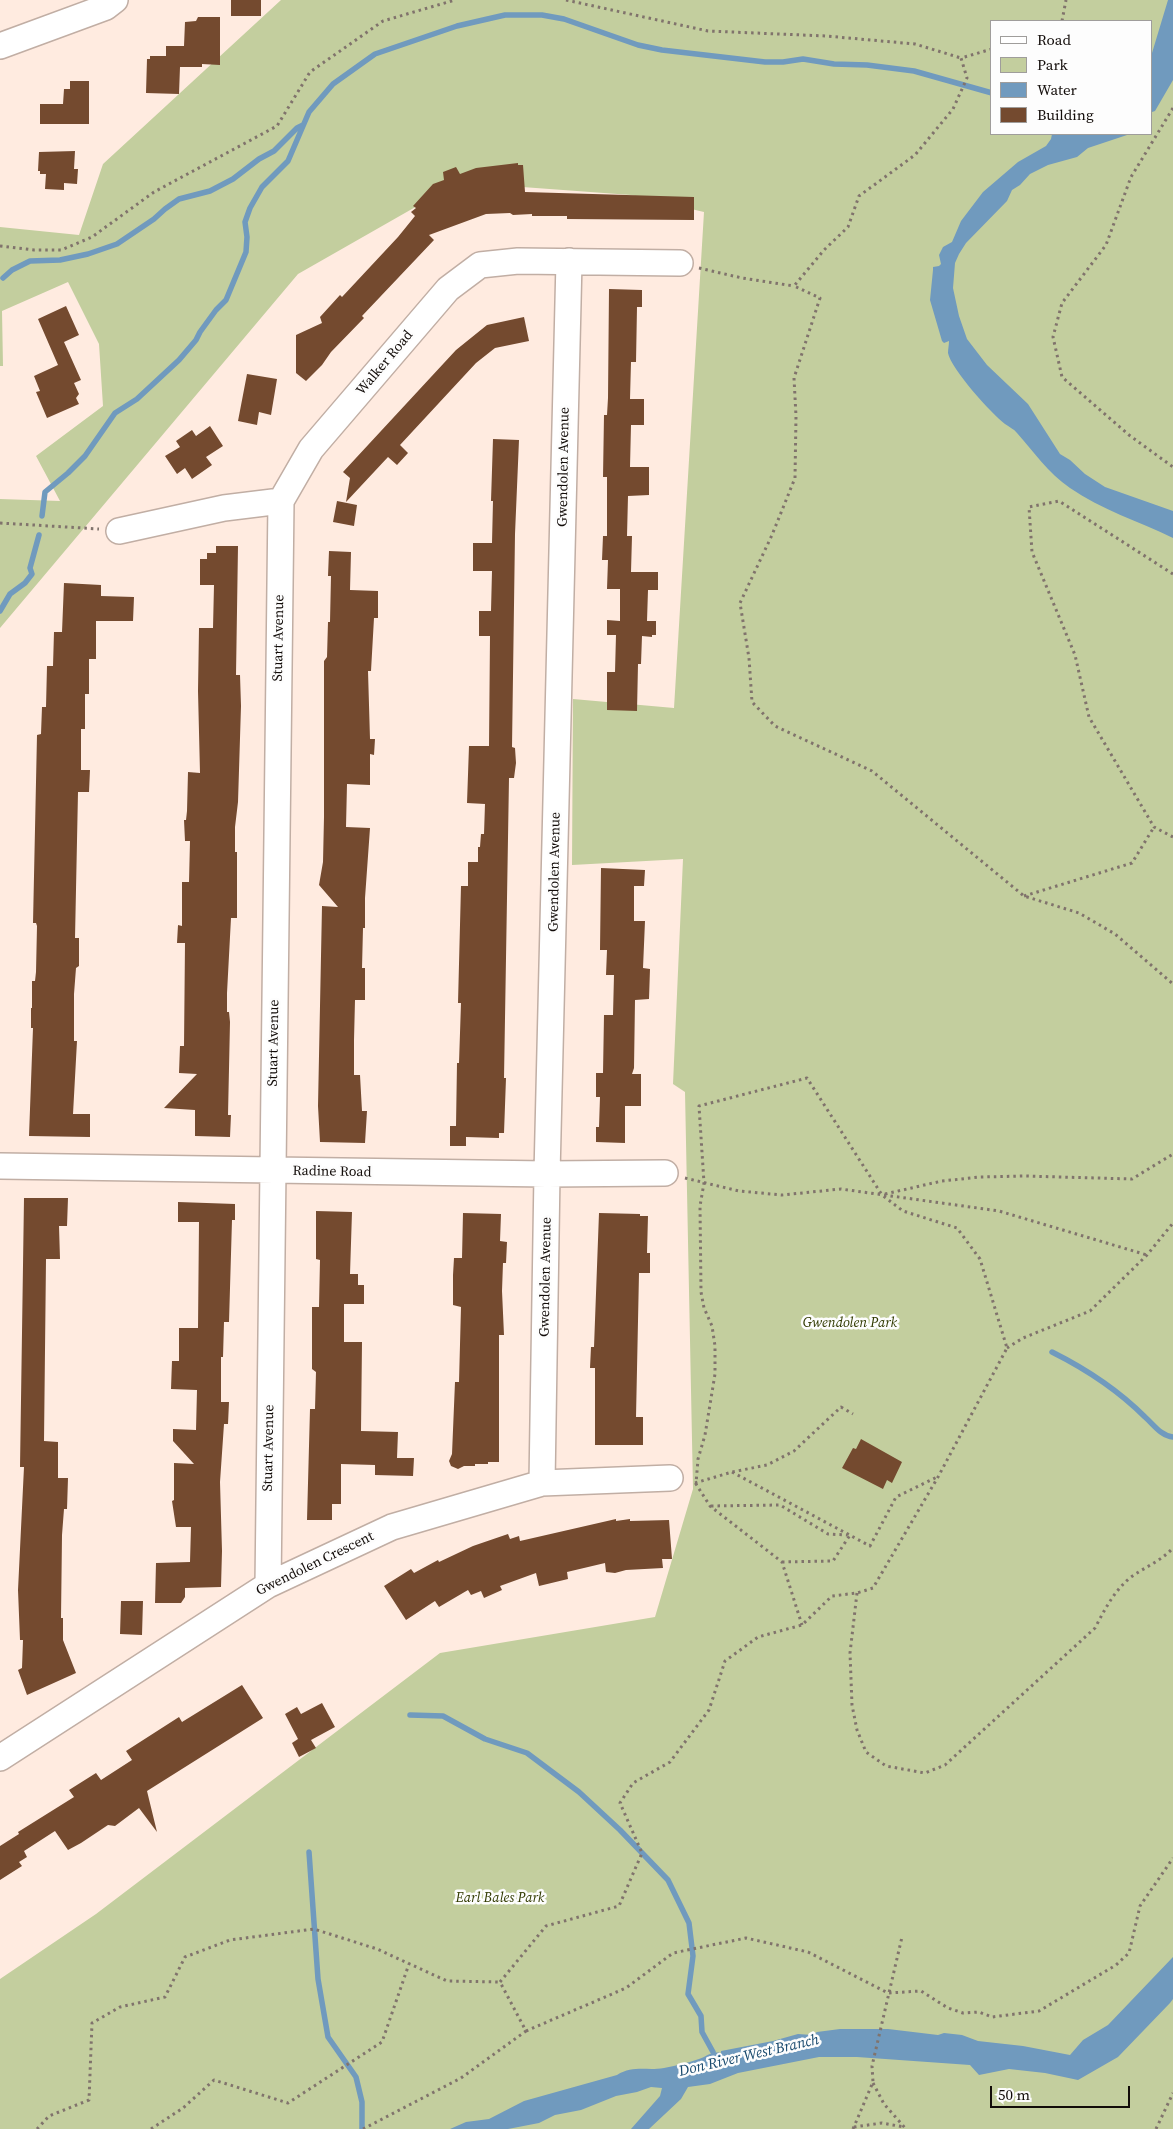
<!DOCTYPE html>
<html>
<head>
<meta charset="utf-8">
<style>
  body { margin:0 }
  #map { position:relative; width:1173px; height:2129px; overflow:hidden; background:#ffebe0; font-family:"Source Serif 4",serif }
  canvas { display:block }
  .legend { position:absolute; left:990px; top:20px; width:162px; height:115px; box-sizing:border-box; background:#fdfdfd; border:1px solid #9f9d9b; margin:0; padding:6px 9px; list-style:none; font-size:15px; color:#120c09 }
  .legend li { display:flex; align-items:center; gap:10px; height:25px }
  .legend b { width:25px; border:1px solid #9f9d9b }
  .scale { position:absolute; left:990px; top:2086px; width:140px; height:22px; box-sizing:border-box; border:2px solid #120c09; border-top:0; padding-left:6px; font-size:15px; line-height:18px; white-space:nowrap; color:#120c09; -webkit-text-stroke:4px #fdfdfd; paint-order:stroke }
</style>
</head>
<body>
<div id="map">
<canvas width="1173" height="2129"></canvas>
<ul class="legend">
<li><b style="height:6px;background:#fff"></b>Road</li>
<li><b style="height:14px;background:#c3ce9e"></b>Park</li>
<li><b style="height:14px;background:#709abe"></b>Water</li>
<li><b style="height:14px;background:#744a2f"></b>Building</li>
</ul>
<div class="scale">50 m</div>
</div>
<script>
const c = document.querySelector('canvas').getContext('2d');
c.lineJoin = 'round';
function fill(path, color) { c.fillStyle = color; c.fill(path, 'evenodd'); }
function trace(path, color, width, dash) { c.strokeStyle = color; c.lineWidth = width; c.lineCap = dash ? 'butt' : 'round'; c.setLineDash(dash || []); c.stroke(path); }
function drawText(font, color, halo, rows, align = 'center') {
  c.font = font + ' "Source Serif 4",serif'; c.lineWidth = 5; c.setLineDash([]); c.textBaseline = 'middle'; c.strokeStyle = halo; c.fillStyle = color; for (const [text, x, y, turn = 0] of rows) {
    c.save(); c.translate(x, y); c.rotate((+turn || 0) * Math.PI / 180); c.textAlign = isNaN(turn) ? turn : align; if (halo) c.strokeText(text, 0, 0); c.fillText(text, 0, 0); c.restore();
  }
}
fill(new Path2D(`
  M281,0H1173V2129H0V1979L96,1914L440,1653L655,1617L693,1489L685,1092L673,1084L683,859L572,865L573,699L674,708L704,212L631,195L468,183L433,197L298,274L0,628V499L60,501L36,456L103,406L99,344L68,282L2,311L3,366H0V227L79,235L103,164ZM992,21H1152V134H992Z`), '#c3ce9e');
fill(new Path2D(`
  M1168,0H1173V80L1155,111L1152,112V53Z
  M1052,134H1130L1088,148L1077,157L1048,165L1030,174L1020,185L1012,190L1007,201L966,243L959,254L955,263L953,288L959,316L967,339L987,365L1028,404L1060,454L1070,460L1085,474L1105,487L1173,511V538C1138,521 1102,510 1070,488C1048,473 1034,452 1017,433C1014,429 1009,427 1005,424C991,413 951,369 948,353C948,349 949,345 949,341L944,343L942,341L930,300L933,270V267L939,266L941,264L939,255L943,247L952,242L961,221L983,192L1018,162L1046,146L1051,139Z
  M1173,1957V1999L1170,2003L1118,2057L1078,2080L1045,2073L1009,2069L979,2075L970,2065L857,2057H819L738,2073L710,2084L688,2087L681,2099L649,2129H631L660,2096L662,2088L651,2087L637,2092L616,2096L581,2110L555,2115L539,2123L508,2129H450L466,2122L489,2119L524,2101L617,2075C633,2065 647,2071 664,2068C675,2066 688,2063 699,2059C708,2056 711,2051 721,2053V2051L773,2041L798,2034L812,2035L817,2032L840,2029H888L938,2035L944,2033L962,2035L978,2041L1023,2046L1070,2055L1083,2040L1108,2025Z`), '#709abe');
trace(new Path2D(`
  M3,278L12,270L30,261L60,260L88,254L117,244L154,219L165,209L179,199L210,191L233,179L259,159L274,151L297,128L303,125
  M42,516L45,492L68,473L85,456L115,413L137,399L179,360L196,340L200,332L216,310L226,300L246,252L247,237L245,222L250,208L262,187L288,161L309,112L333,84L375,54L457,26L505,15H542L564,19L638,45L662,50L765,62H783L803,59L834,64L867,65L914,71L992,93
  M0,611L10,594L25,583L32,574L30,568L39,535
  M1052,1352C1086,1369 1118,1390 1145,1417C1154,1425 1161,1436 1173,1437
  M410,1715L443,1716L485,1739L527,1753L579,1792L620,1830L668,1880L689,1923L693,1956L688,1994L701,2016L702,2032L713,2052
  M309,1852L318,1979L328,2037L356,2077L362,2102V2129`), '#709abe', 5.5);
fill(new Path2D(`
  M231,0H261V16H231Z
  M198,17H220V65L202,64V67H180L179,94L146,93L147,59H150V56H166V46H184L185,22L196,21Z
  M70,81H89V124H40V104H63L64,89H70Z
  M75,151L74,169H78L77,184L64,183V190L45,189L46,174H40V171H38L39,152Z
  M518,163V165H523L525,192L694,197V220L567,219V216H532V214L513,215L510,213L486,214L429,235L434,240L362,316L364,318L331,352L322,365L306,381L296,373V335L322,323L320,317L340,295L342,297L398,237L415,216L411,212L416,208L413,206L433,184L444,180L443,172L456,167L460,174L476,168Z
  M609,289L642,290V307H637L636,362H631L630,399H644V425H631L630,467H649V495L628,496L627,536H632L631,572H658V590H648L647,621H656V635H652V637L642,636L641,664H638L637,711L607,710V672H615L616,635H607V620L620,621V589H607L608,560H602L603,536H607V477H603L604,415H607L608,398Z
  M66,306L79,335L64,342L81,380L74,383L79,394L76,398L79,404L47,418L36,392L40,391L34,376L58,365L38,319Z
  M524,317L529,341L495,348L476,363L400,445L408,453L397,465L388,457L346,502L350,478L343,472L456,350L487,325Z
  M247,374L277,379L271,415L259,412L257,425L238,421Z
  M210,426L223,446L206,457L212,465L192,479L185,468L177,474L165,456L180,447L176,441L192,430L196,436Z
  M493,439L519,440L515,534L512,747L515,748L516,763L514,778H509L504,1078H506L504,1133H499V1138L466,1137V1146H450V1126H456L457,1063H459L461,1003H458L461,886H468V862H478V847H480L481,834H484L485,804L467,803L469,746H489L490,636H479V611H491L492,571H473V543H492L493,501H491Z
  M337,501L357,505L354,526L333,522Z
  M216,546H238L236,675H240L241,706L238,802L235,827V852H237V918H231L227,993V1012H229L230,1022L228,1115H231L230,1137L195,1136V1110L164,1108L197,1074L179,1073L180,1046H184L185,943H177L178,925L182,926V882H189L190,841H185L184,820H186L187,811L188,772L200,773L198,691L199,628H213L214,585H200V559H207V553H216Z
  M329,551L351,552L350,590L378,591V618H374L371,671H368L370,739H375L374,755L370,754V785L347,784L346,827L370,828L365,898V928H363L362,968H365V1000H355L354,1040V1075H360L362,1111H367L365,1143L320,1142L318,1106L322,906L338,907L319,885L323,862L324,817V661L327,657L328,622H330L331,576H328Z
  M64,583L101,585V596L134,597L133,621H96V659H89V694H85V729H81V770H90L89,792H78L75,938H79V966L76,968L74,994V1041H77L73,1114H90V1137L29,1136L33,1028H31V1008H32V981H35L36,972L37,926L36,923H33L37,735L41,734L42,707H46L47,666H53L54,632H62Z
  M601,868L645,870L644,886H634V921H645L643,968L650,969L649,999L635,1000L634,1068L632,1074H641V1106H625V1143L596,1142V1127H599L600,1097H596V1073H603L604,1015H613L614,975H606L607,950H600Z
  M24,1198H68L67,1226H59L60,1259H46L44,1441L58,1442V1478H68L67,1509H64L62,1535L61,1618H63V1640L76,1673L27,1695L18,1670L22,1668L23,1640H20L18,1590L24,1467H20Z
  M178,1202L235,1204V1220H232L229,1322H224L223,1357H221V1402H229L228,1424H224L220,1482L222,1551L221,1587L185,1588V1597L181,1603H155L156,1563L190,1562L191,1527H176L172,1501L174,1500V1463L194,1464L173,1441V1429L196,1430L197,1390L171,1389L172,1361H179V1328H198L199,1222H178Z
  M316,1211L352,1212L350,1274H358V1285H364V1304H344V1342H362L361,1431L398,1432L397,1458H414L413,1476L375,1475V1465L341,1464V1504H332V1520H307L310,1409H315L316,1372L312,1369V1307H319L320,1260L316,1259Z
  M463,1213L501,1214L500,1241L507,1242L506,1263H503L502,1291L504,1335H499V1462H488V1464H475V1466H464L458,1469L451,1466L449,1461L452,1454L455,1382H459L461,1307L453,1305V1275L454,1258H462Z
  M599,1213L640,1214V1216H648L647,1253H650V1273H639L636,1417H643V1445H595V1368H590L591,1347H594Z
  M861,1439L902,1462L892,1483L887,1480L883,1489L842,1468L853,1448L856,1449Z
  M616,1519V1521L630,1519V1521L669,1520L672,1559H662L663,1568L626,1570L615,1573L606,1572L605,1563L567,1572L568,1579L539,1586L536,1573L500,1586L502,1590L484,1598L481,1591L471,1595L468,1590L439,1607L435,1601L406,1620L384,1586L411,1569L414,1573L438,1560L439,1562L473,1546L508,1534L510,1539L519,1536L520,1541Z
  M121,1601H143L142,1635L120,1634Z
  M242,1685L263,1718L147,1791L157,1832L139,1808L115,1826L108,1825L81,1843L68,1850L55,1831L24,1851L27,1857L19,1862L22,1866L0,1880V1846L19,1834L18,1832L74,1797L69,1790L96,1773L101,1780L132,1760L126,1751L179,1717L182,1722Z
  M322,1703L335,1727L311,1740L316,1748L299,1757L292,1743L298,1739L285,1714L297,1707L301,1714Z`), '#744a2f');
const minor = new Path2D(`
  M0,46L106,7L115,0
  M119,531L224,508L281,501L311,449L448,289L480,265L518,261L680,263
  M0,1166L547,1174L665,1173
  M542,1483L547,1174L569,261
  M268,1585L281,501
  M0,1758L268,1585L392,1527L542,1483L670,1478`);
trace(minor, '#c1aea4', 28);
trace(new Path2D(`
  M566,0L708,31L826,36L915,44L961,58
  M1062,21L1066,0
  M992,49L961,58L967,78L953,109L915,155L859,196L848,227L824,250L794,286L820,298L794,378L796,416L795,478L772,535L740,603L749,658L752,702L775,726L872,771L1024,896L1079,913L1115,934L1173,984
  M1173,108L1131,177L1106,245L1062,303L1053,337L1062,377L1129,435L1173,467
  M0,246L34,250H61L92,237L154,192L277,126L310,72L383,21L455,0
  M699,268L742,278L794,286
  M0,523L99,529
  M1173,574L1059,501L1029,507L1032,552L1075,655L1089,717L1154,827L1173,837
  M1024,896L1132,863L1154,827
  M685,1178L739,1191L782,1195L841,1189L999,1211L1147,1255
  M885,1194L942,1181L980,1177L1025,1176L1132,1179L1173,1154
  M1007,1348L1023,1338L1090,1311L1147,1255L1173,1223
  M732,1472L870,1546L896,1497L937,1477
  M695,1483L732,1472L767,1465L794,1451L841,1407L853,1414
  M711,1506L780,1505L828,1534L847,1535
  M782,1562L833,1561L850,1535
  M857,1593L850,1653L852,1705L857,1730L866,1752L886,1766L925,1773L945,1765L1095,1628C1105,1609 1114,1591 1131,1577C1145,1567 1161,1561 1173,1548
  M500,1982L546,1926L619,1906L642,1853L620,1803L633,1783L670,1762L709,1710L725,1661L758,1637L802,1625L832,1596L857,1593L873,1588L938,1477L1007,1348L980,1259L957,1228L903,1211L882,1195L807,1078L699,1106L704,1183L700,1206L701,1292L704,1308L712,1326L715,1346V1374L705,1435L698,1459L696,1484L710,1506L782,1562L802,1625
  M526,2031L626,1988L673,1953L746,1938L808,1952L888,1993L921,1991L948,2008L963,2013L979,2012L992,2017L1039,2011L1116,1965L1129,1953L1140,1906L1173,1858
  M873,2083L884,2104L906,2129
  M854,2127L882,2123L904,2127
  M37,2129L49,2116L89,2100L92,2023L120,2007L165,1997L185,1957L230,1940L314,1929L377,1949L447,1981L500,1982
  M151,2129L183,2108L214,2080L288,2103L382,2042L409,1964
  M363,2129L461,2078L526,2031L500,1982
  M853,2129L873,2082L872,2066L902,1937
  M1156,2129L1173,2093`), '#80736c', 3, [2.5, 4]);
trace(minor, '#fff', 25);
drawText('14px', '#120c09', '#fdfdfd', [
  ["Walker Road",385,363,-50],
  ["Gwendolen Avenue",564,467,-89],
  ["Stuart Avenue",279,638,-89],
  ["Gwendolen Avenue",555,872,-89],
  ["Stuart Avenue",274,1043,-89],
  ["Radine Road",332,1172,1],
  ["Gwendolen Avenue",546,1277,-89],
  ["Stuart Avenue",269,1448,-89],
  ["Gwendolen Crescent",315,1564,-26]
]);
drawText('italic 14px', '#313a00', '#fdfdfd', [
  ["Gwendolen Park",850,1323],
  ["Earl Bales Park",500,1898]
]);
drawText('italic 15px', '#18496d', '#fdfdfd', [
  ["Don River West Branch",749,2056,-13]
]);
</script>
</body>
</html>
